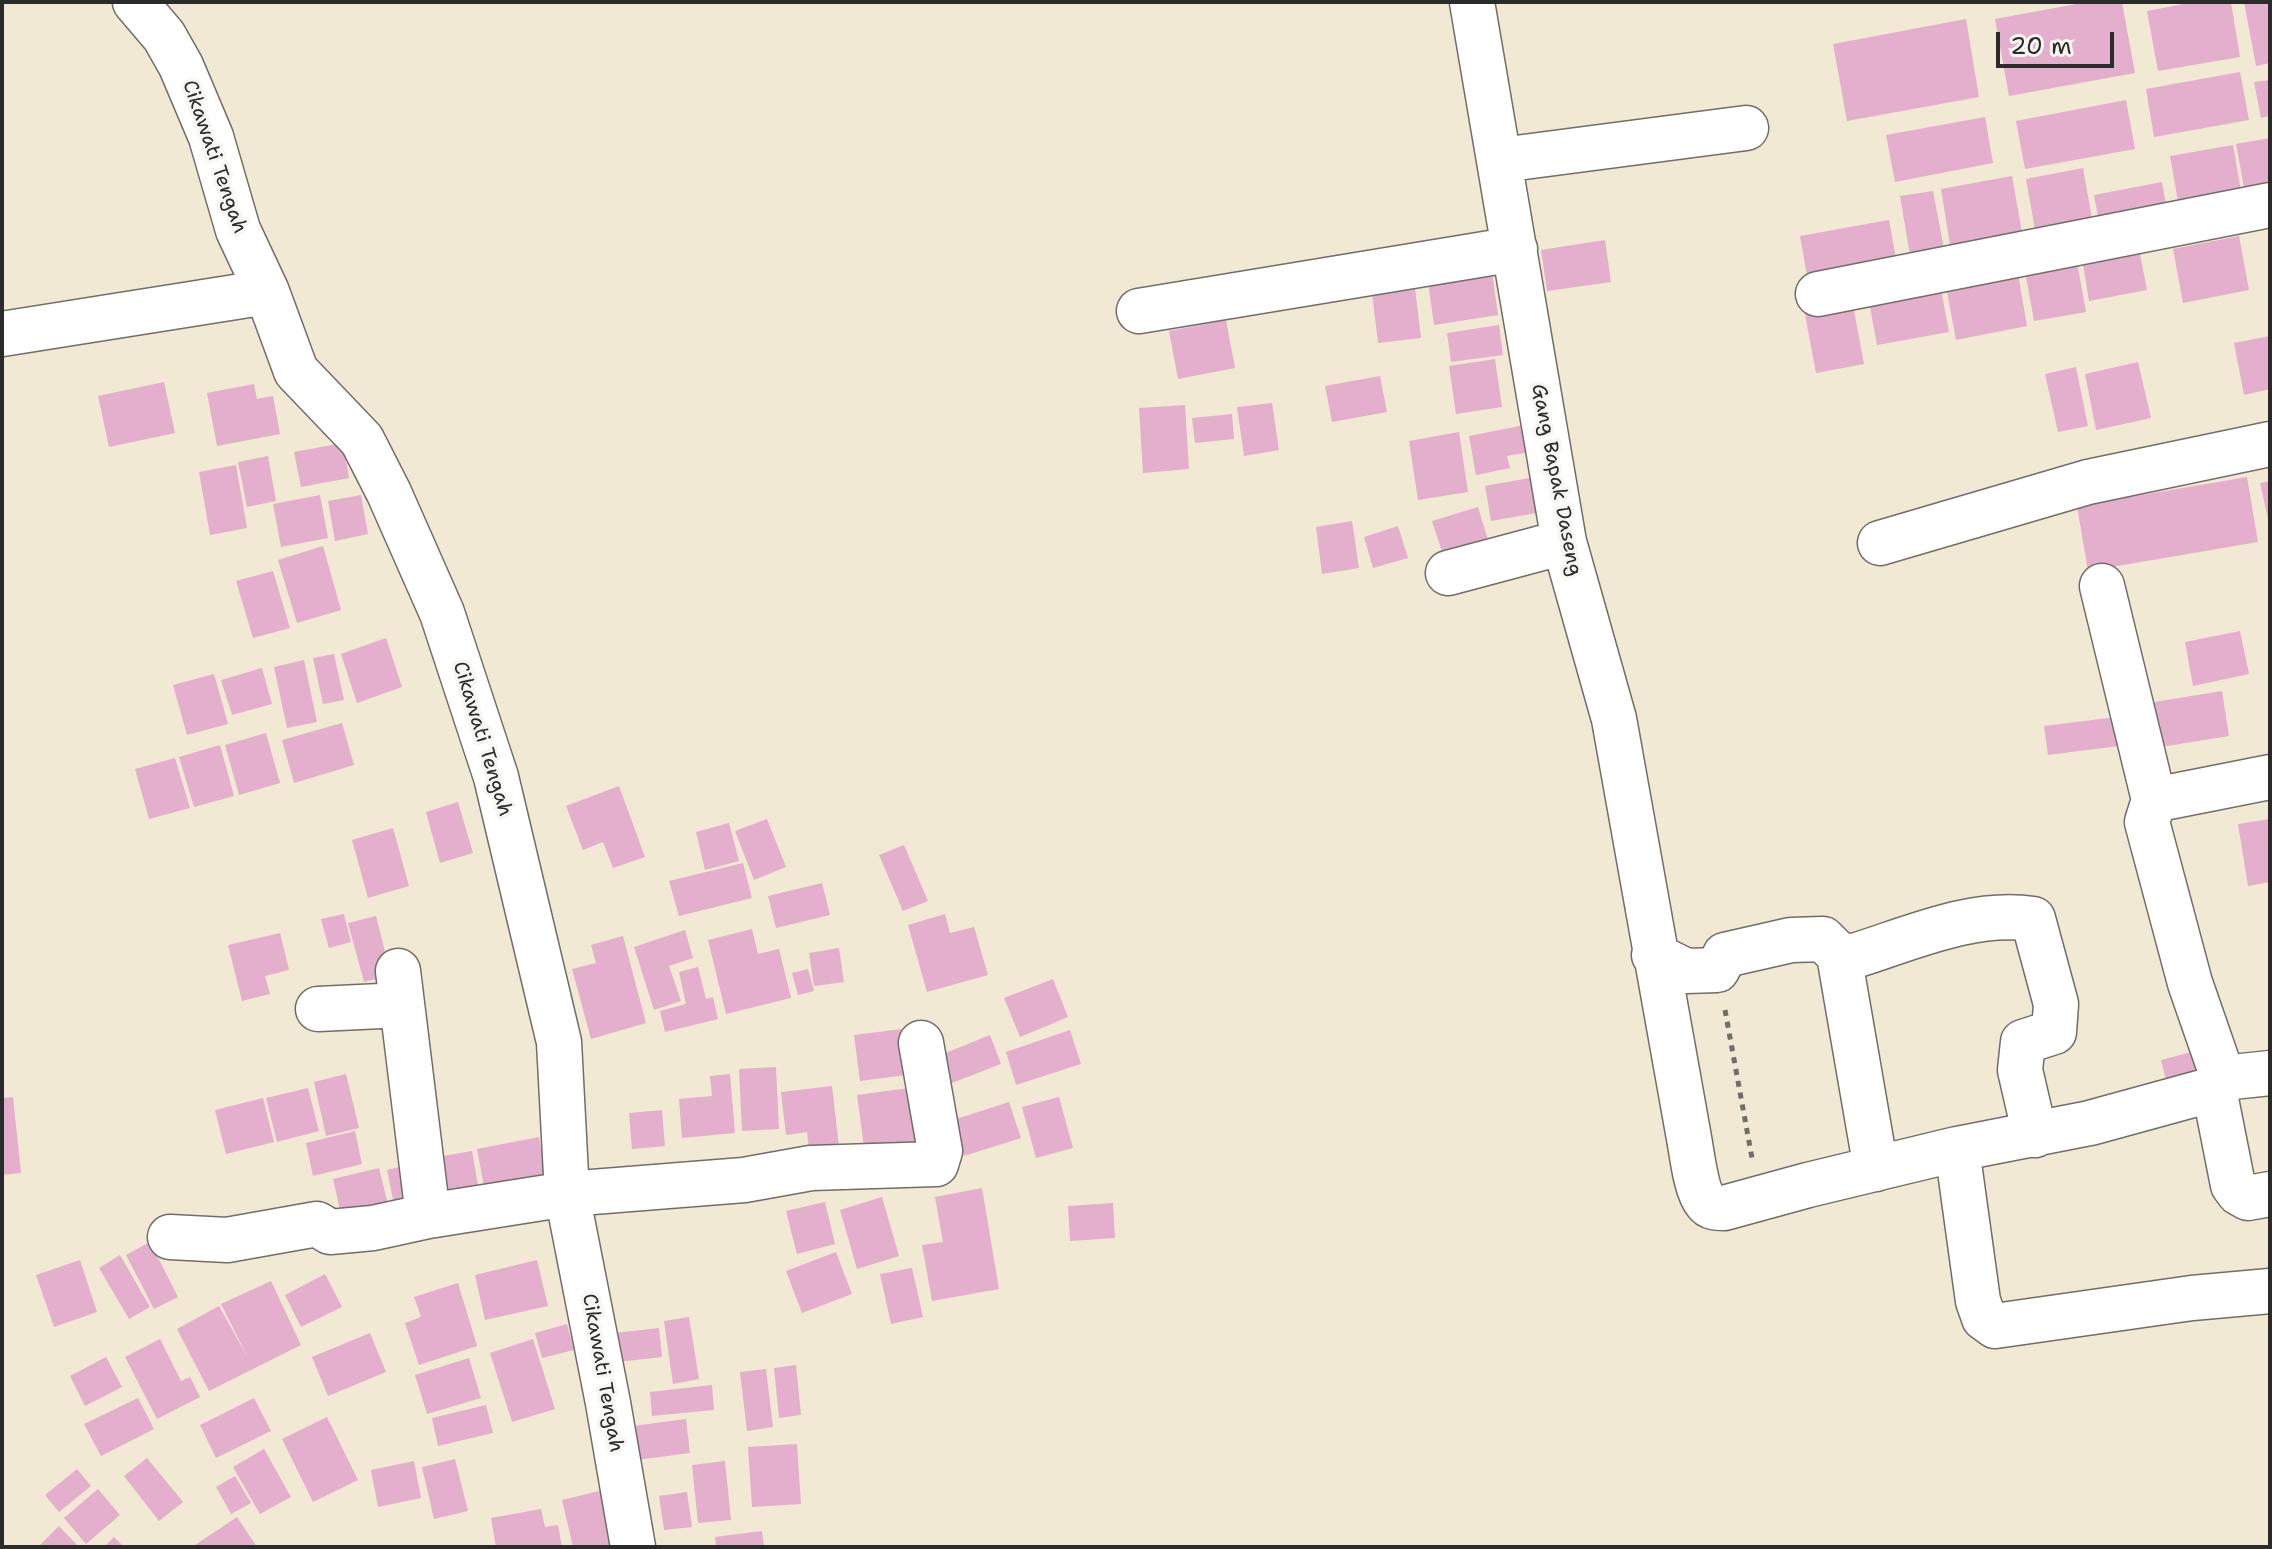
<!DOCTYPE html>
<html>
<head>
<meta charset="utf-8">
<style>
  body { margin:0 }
  #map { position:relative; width:2272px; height:1549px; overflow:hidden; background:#f1e9d4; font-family:"Shantell Sans",sans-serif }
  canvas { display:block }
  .frame { position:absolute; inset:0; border:4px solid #2b2b2b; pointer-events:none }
  .scale { position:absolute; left:1996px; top:32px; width:118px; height:36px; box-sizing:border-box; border:4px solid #2b2b2b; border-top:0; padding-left:10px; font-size:24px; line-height:28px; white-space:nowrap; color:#2b2b2b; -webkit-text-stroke:6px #f6f6f2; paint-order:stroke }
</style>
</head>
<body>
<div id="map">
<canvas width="2272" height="1549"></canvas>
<div class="frame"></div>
<div class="scale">20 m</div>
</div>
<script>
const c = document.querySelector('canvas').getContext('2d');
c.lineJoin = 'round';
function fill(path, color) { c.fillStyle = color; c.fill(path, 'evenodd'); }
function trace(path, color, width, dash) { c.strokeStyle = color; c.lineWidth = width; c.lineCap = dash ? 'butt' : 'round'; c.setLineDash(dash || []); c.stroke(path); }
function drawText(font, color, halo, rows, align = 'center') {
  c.font = font + ' "Shantell Sans",sans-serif'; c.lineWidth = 7; c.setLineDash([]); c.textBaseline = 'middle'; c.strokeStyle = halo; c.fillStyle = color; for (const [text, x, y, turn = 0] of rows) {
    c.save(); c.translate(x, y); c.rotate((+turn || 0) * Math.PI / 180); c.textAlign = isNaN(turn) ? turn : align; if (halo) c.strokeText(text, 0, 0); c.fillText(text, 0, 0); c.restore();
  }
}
fill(new Path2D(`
  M2087,2H2122L2135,73L2009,96L1995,19Z
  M2194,2H2231L2240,57L2158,71L2147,11Z
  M2244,2H2270V63L2256,66Z
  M1966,19L1979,97L1847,121L1833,44Z
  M2240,72L2249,120L2154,137L2146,89Z
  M2270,80V116L2261,118L2254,82Z
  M2126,100L2135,149L2025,169L2016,121Z
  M1985,117L1993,163L1895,182L1886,135Z
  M2270,138V188L2245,193L2236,144Z
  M2233,145L2243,202L2180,213L2170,156Z
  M2083,168L2094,230L2037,241L2026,179Z
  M2012,176L2023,238L1951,251L1941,189Z
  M2162,182L2167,210L2099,222L2094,195Z
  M1933,191L1945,254L1911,261L1900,196Z
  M1889,220L1896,259L1807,275L1800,236Z
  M2239,236L2249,290L2183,303L2173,249Z
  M1605,240L1611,282L1547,291L1541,250Z
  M2140,254L2147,290L2089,301L2083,264Z
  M2077,262L2086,312L2034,321L2025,271Z
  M2017,268L2027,326L1956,340L1945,281Z
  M1492,272L1498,315L1434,325L1428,282Z
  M1939,278L1949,332L1877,345L1867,291Z
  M1415,288L1421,338L1378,343L1372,293Z
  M1852,300L1864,364L1816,373L1804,309Z
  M1226,320L1235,368L1178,379L1169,331Z
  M1499,325L1503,355L1451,362L1447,333Z
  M2270,336V389L2244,395L2234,343Z
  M1495,359L1502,407L1456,414L1449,366Z
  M2138,362L2151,418L2096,430L2085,374Z
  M2076,367L2088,426L2058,432L2045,374Z
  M1380,376L1387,412L1332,422L1325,386Z
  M164,382L175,433L109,447L98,396Z
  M254,384L257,399L273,396L280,434L217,446L207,393Z
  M1272,403L1279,450L1244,456L1237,407Z
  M1185,405L1189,469L1143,473L1139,408Z
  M1232,414L1234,439L1195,443L1192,418Z
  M1525,425L1530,452L1507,456L1510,468L1476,475L1469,436Z
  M1459,432L1468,492L1418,500L1409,441Z
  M343,443L349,478L301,487L294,452Z
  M268,456L276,501L247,507L238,462Z
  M236,465L247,528L210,535L199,472Z
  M1535,477L1542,512L1491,521L1485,486Z
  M2247,477L2258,542L2088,571L2077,506Z
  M2270,481V524H2269L2260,483Z
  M320,495L328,538L281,547L273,504Z
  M361,495L368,534L335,541L328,501Z
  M1478,507L1492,553L1447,567L1432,521Z
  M1352,521L1359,568L1322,574L1316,527Z
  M1398,526L1408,558L1373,568L1364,537Z
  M323,546L341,610L297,623L278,560Z
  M273,571L290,628L253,638L236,581Z
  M2240,631L2249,674L2193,686L2185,642Z
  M386,638L402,687L357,703L341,654Z
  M334,654L344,700L323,704L313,658Z
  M304,660L317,722L287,728L274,667Z
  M262,668L272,704L232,715L221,680Z
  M214,674L228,724L187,735L173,685Z
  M2222,691L2229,736L2161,747L2154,702Z
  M2124,716L2127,745L2048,755L2044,726Z
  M342,723L354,765L294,783L282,740Z
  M266,733L280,783L239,795L225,745Z
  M220,745L234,796L194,807L179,757Z
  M175,758L190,808L149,819L135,769Z
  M619,786L645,857L613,868L603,842L583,850L566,806Z
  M458,802L473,853L440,863L426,812Z
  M767,819L786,867L754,880L735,831Z
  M2270,819V882L2248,886L2238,824Z
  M729,823L739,861L705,870L696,832Z
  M393,828L409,886L368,898L352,840Z
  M904,845L928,901L903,911L879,855Z
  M743,863L752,898L679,916L669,881Z
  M822,883L830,915L776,928L768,896Z
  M344,914L351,942L329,948L321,919Z
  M945,914L950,933L974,927L988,975L927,992L908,925Z
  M376,916L391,975L364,982L348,923Z
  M752,929L758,954L779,949L791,998L726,1014L708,940Z
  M685,930L693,958L669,966L681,1001L654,1010L634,947Z
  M280,933L289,970L265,976L270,994L242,1001L228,945Z
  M623,936L646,1023L591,1039L572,969L596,963L591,945Z
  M839,948L844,982L814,986L809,953Z
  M698,967L706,999L713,997L718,1019L665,1032L660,1011L686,1004L679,972Z
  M808,969L814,991L798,995L792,973Z
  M1053,979L1068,1017L1020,1037L1004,998Z
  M901,1029L907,1075L860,1081L854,1035Z
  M1070,1030L1081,1064L1016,1085L1006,1052Z
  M990,1035L1001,1064L944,1086L933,1058Z
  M2203,1049L2212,1085L2170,1096L2161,1060Z
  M776,1067L779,1129L742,1131L739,1069Z
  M346,1074L359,1128L326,1136L314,1082Z
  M730,1074L735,1133L682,1138L679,1099L712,1096L710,1076Z
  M832,1086L840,1155L810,1158L807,1132L786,1135L781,1092Z
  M924,1086L929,1124L913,1126L916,1154L866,1161L857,1095Z
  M308,1088L319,1131L277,1142L266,1098Z
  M13,1097L21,1173L2,1175V1098Z
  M1059,1097L1073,1148L1036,1158L1022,1107Z
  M263,1098L274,1142L226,1154L215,1110Z
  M1009,1102L1021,1138L964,1156L953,1120Z
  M662,1110L665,1146L632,1149L629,1113Z
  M355,1131L362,1164L313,1176L306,1143Z
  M539,1137L547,1185L486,1197L477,1149Z
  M472,1151L479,1191L433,1200L426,1159Z
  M411,1164L421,1209L396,1214L387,1170Z
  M379,1168L390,1213L343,1223L333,1179Z
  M982,1188L999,1289L932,1301L922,1245L943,1242L935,1197Z
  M882,1197L899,1256L857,1269L840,1210Z
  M825,1202L835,1244L797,1254L786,1211Z
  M1113,1203L1115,1238L1070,1241L1068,1206Z
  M150,1242L178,1297L154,1309L126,1255Z
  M836,1252L852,1294L802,1313L786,1271Z
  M120,1255L150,1307L129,1319L99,1268Z
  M80,1260L97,1312L54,1327L36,1275Z
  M537,1260L548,1306L485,1320L475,1275Z
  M912,1268L923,1317L891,1324L880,1274Z
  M325,1274L342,1307L301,1327L285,1295Z
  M271,1281L301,1345L209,1391L177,1329L219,1306L248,1358L221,1304Z
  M458,1283L477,1346L419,1365L405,1323L421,1317L414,1297Z
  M689,1317L699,1379L673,1384L664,1321Z
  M567,1324L574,1350L542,1358L535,1333Z
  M659,1328L662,1357L618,1362L615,1333Z
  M370,1333L386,1372L328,1396L312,1357Z
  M160,1339L181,1381L190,1377L200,1397L157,1419L125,1357Z
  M533,1339L555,1409L512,1422L490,1353Z
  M106,1357L122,1387L85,1406L70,1376Z
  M469,1358L481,1398L427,1414L415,1375Z
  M796,1365L801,1415L779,1418L774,1368Z
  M766,1369L773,1427L747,1431L740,1372Z
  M712,1385L714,1410L652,1416L650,1392Z
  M138,1398L154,1429L101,1456L84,1424Z
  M254,1398L271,1431L216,1458L200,1425Z
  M486,1405L493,1433L438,1446L432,1418Z
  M327,1417L358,1480L313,1502L282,1439Z
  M686,1419L690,1453L637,1460L633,1426Z
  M797,1444L801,1504L752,1507L748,1447Z
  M264,1449L291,1497L260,1514L233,1467Z
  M147,1458L183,1502L159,1521L124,1476Z
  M455,1459L468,1511L434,1519L422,1467Z
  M414,1461L421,1498L378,1507L371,1470Z
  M725,1461L731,1520L698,1523L692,1465Z
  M77,1469L91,1486L59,1512L45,1495Z
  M235,1476L251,1503L231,1514L216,1487Z
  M98,1489L120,1515L86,1544L64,1518Z
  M603,1490L615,1547H573L562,1500Z
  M687,1492L692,1527L664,1530L659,1496Z
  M541,1509L545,1527L558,1525L562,1547H496L491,1518Z
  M237,1517L257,1547H192Z
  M59,1526L79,1547H38Z
  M762,1531L764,1547H716L715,1537Z
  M114,1537L124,1547H104Z`), '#e4afcc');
const minor = new Path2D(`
  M135,2L164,36L181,66L211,137L238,230L267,292L296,371L362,440L389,493L442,613L496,777L559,1042L567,1194L608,1403L633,1547
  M1472,2L1564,542L1614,719L1689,1138C1692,1154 1696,1191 1706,1202C1710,1208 1717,1208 1724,1208L1808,1185L1957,1149L2090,1123L2214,1089
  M1501,160L1746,128
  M1818,294L2270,205
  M1139,311L1515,249
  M2,334L267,292
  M1880,543L2088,482L2270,444
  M1448,573L1564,542
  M2102,586L2154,800
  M1654,955L1686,971L1717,970L1725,955L1791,940L1823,939L1839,955L1876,1169
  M1839,955L1854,956C1912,938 1972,910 2033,919L2056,1004L2054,1032L2023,1042L2020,1070L2035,1135
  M398,971L428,1216
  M318,1009L402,1005
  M2270,1073L2223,1078L2214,1089L2233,1185L2239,1193L2248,1198L2270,1194
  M2223,1078L2190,983L2147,822L2154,800L2270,777
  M1957,1149L1978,1301L1984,1318L1995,1326L2192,1298L2270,1291
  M170,1237L227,1240L317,1224L330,1232L373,1228L428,1216L567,1194L744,1180L811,1168L936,1164L940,1151L921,1043`);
trace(minor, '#706e66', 47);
trace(new Path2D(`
  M1725,1010L1752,1158`), '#706e66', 5, [6, 6]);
trace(minor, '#fff', 44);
drawText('20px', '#2b2b2b', '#f6f6f2', [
  ["Cikawati Tengah",214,157,71],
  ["Gang Bapak Daseng",1556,480,79],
  ["Cikawati Tengah",482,739,73],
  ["Cikawati Tengah",602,1373,80]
]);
</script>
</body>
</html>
